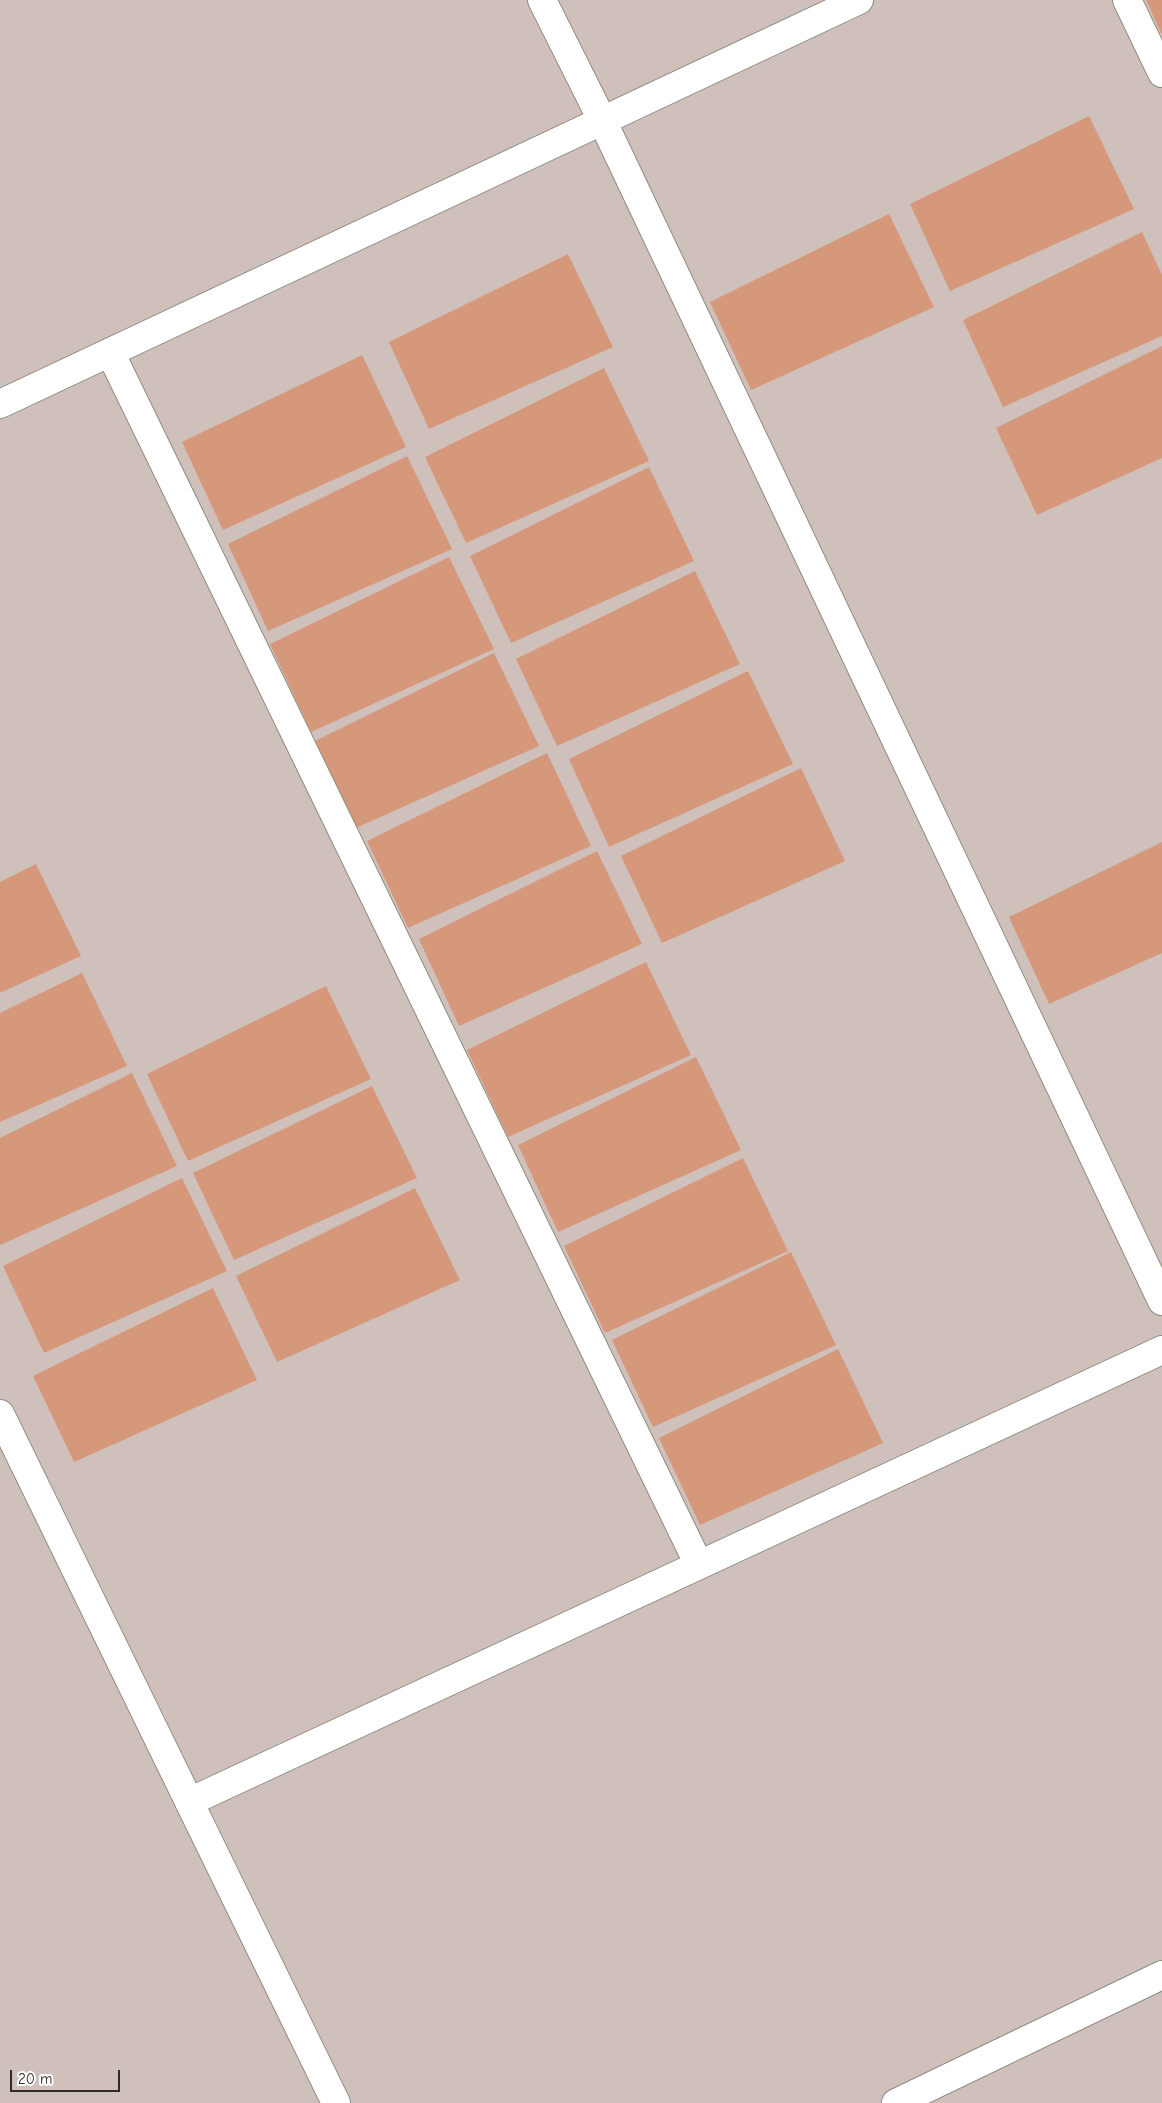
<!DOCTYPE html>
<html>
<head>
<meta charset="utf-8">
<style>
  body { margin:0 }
  #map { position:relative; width:1162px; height:2103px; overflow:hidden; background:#f1ecd5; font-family:"Comic Neue",sans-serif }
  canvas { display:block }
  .scale { position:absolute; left:10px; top:2070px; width:110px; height:22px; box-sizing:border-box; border:2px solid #2b2b2b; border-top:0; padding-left:6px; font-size:15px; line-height:18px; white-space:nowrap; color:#2b2b2b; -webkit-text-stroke:4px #fff; paint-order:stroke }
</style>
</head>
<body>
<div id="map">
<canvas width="1162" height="2103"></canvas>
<div class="scale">20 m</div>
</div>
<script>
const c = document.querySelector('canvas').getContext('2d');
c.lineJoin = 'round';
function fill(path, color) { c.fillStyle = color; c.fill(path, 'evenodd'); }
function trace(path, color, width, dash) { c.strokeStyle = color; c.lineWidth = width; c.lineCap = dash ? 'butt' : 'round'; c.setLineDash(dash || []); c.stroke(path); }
fill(new Path2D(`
  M0,0H1162V2103H0Z`), '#cfc0bb');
fill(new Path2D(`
  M1146,0H1162V35Z
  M1089,116L1134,209L950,291L910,204Z
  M889,214L934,307L751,390L710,302Z
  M1142,232L1162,275V336L1003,407L963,320Z
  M568,254L613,347L429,429L389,342Z
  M1162,346V458L1037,515L996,428Z
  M362,355L406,447L223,530L182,442Z
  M604,368L649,461L466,543L425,457Z
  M407,456L452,549L268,631L228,544Z
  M649,467L694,561L511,643L470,556Z
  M449,557L494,649L311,732L270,644Z
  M695,571L740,664L557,746L516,659Z
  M494,653L539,746L356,828L315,741Z
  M748,671L793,764L609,847L569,759Z
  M547,753L591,846L408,928L367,841Z
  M801,768L845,861L662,943L621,856Z
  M1162,842V953L1049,1004L1009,917Z
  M597,851L642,944L459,1026L419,939Z
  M36,864L81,956L0,993V882Z
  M646,962L691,1055L508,1137L467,1050Z
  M82,973L127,1066L0,1122V1013Z
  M326,986L371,1079L188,1161L147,1074Z
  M696,1057L741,1150L558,1232L518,1145Z
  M132,1073L177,1166L0,1245V1138Z
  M372,1086L417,1178L234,1260L193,1173Z
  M743,1158L788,1251L605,1333L564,1246Z
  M182,1178L227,1271L44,1353L3,1266Z
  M415,1188L460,1280L277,1362L236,1276Z
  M791,1252L836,1345L653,1427L612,1340Z
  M213,1288L257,1380L74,1462L33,1376Z
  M838,1349L883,1443L700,1525L659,1438Z`), '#d6987b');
const minor = new Path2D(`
  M542,0L602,120L1162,1301
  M1127,0L1162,73
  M110,352L699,1565
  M0,404L859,0
  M0,1414L336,2103
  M189,1802L1162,1350
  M896,2103L1162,1975`);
trace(minor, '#8e8c80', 30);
trace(minor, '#fff', 28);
</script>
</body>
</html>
